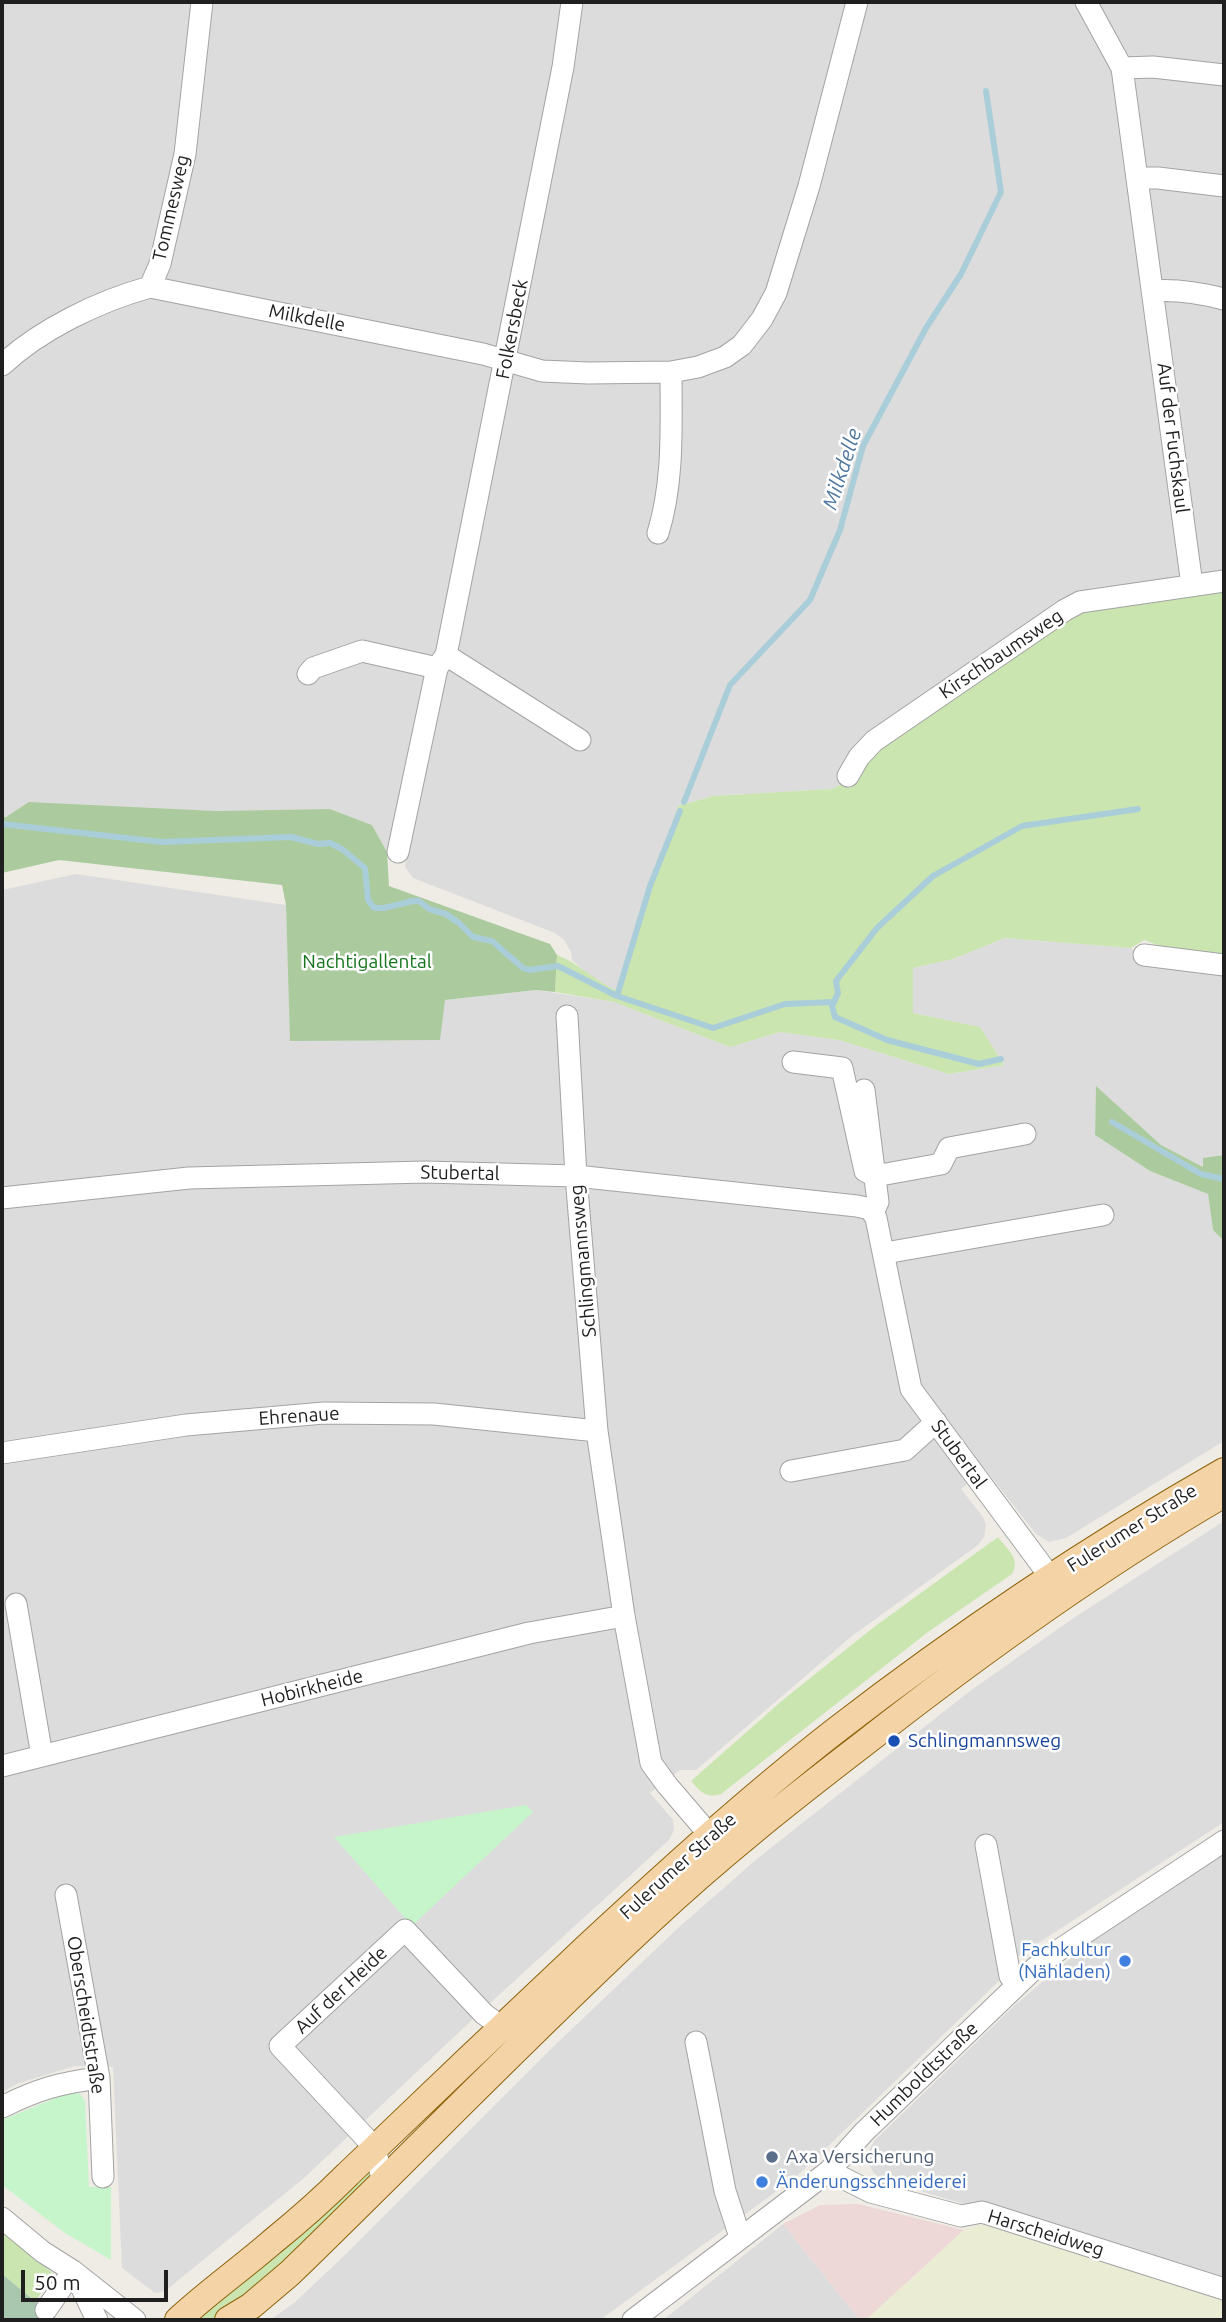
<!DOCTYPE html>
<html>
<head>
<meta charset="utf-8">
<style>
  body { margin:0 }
  #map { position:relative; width:1226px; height:2322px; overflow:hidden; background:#efece6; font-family:Ubuntu,sans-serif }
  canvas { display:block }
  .frame { position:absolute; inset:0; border:4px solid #1f1f1f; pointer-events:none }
  .scale { position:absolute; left:21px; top:2270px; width:147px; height:32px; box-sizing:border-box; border:4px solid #1f1f1f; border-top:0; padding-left:9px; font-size:21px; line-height:24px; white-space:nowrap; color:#1f1f1f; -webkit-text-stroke:5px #fff; paint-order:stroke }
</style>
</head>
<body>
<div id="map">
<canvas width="1226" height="2322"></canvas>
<div class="frame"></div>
<div class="scale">50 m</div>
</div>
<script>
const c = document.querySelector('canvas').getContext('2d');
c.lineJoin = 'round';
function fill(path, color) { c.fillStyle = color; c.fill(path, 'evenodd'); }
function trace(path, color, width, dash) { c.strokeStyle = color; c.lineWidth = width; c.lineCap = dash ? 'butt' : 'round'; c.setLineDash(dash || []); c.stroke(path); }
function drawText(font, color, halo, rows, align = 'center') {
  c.font = font + ' Ubuntu,sans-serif'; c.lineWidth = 5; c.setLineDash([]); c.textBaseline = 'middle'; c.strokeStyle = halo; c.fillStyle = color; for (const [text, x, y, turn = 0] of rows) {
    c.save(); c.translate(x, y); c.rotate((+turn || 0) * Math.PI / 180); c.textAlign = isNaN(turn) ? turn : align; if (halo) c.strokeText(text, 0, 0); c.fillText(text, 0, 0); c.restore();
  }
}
fill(new Path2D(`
  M2,2H1224V571L860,764L840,785L832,789L713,796L678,806L617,991L594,979L572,960L571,952L564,940L555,933L413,878L405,867L407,856L387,852L372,825L330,809L2,816Z
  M76,874L286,905L291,1041L445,1000L536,990L614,1002L730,1047L780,1032L839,1040L949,1074L1004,1065L980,1027L913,1013L912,968L953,959L1005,938L1131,948L1144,960L1224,970V1155L1204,1158L1203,1167L1161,1145L1096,1087L1095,1135L1150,1171L1208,1194L1213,1230L1224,1241V1441L1066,1538L1049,1542L1036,1534L985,1469L961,1489L983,1517L986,1525L984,1537L978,1545L852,1636L696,1770H680L650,1793L673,1820L674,1830L669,1840L488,2005L304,2178L165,2291L155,2293L122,2268L113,2067L75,2066L19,2083L2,2092V890Z
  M1224,1521V1822L1003,1966L1005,1975L796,2177L600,2320H270L294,2303L345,2255L552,2048L677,1929L758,1858L970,1691L1075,1617Z
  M1224,1855V2281L883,2180L874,2173L868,2163V2152L875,2140L1015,2005L1084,1947Z
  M783,2224L860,2320H663Z`), '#dddcdc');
fill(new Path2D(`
  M858,2204L964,2230L866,2320H860L783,2224L820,2205Z`), '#eed8d7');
fill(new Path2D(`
  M978,2225L1002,2226L1116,2261L1224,2300V2320H866L964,2230Z`), '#eaecd3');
fill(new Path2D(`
  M1224,588V960L1182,954L1144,940L1131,948L1005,938L953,959L913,968V1013L980,1027L1004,1065L949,1074L839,1040L780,1032L730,1047L614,1002L555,992L557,955C579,963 595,981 617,991L678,806L713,796L832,789L840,785L873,749L1088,607Z
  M998,1537C1007,1549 1021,1559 1012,1574L928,1632L721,1794C706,1799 701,1792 691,1781L784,1699L874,1627Z
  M370,2169L374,2177L244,2301L211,2320H201L197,2315Z
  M2,2230L55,2275L35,2301L2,2274Z`), '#cae5b0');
fill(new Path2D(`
  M29,802L215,811L330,809L372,825L387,852L389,886L550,944L557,955L555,992L536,990L445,1000L440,1040L290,1041L286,905L282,885L59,860L2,873V816L6,817Z
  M1096,1086L1161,1145L1203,1167V1158L1224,1155V1241L1213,1230L1208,1194L1150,1171L1095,1135Z`), '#abcb9e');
fill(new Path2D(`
  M2,2274L58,2320H2Z`), '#a9c6ae');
fill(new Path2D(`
  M526,1805L533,1812L412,1926L334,1837Z
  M70,2092L80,2094L85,2101L89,2187H111V2260L65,2233L2,2185V2120Z`), '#c7f5cb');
trace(new Path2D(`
  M684,802L730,685L810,600L840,530L863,446L926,328L961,274L1001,192L986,91
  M2,824L162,842L291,837L318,844L330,843L342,849L365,868L368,900L374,908H384L413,901H419L429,909L446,914L459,923L473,937L492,941L523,968L529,970L558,966L617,996L713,1028L785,1004L834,1002L832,1006L835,1017L887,1040L979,1064L1001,1059
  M617,996L650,886L680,811
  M834,1002L838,993L836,981L877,928L933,876L1022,826L1138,809
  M1112,1122L1201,1174L1224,1179`), '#aaced9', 6);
const minor = new Path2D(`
  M1086,2L1122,68L1192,585
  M1122,68L1153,67L1224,75
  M1137,178H1158L1224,186
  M150,287L483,354L542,371L588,373L671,372L698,367L725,357L742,345L762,319L776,293L809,186L857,2
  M1153,291C1178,289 1200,293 1224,299
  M2,365C41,329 99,301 150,287L160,264L185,154L202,2
  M658,533C674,481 671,426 671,372
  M446,655L580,740
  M308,674L313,668L362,651L437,668
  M848,776L859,757L874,741L1065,610L1080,602L1224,581
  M398,852L437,668L446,655L563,67L572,2
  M1144,955L1224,965
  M567,1016L576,1176L597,1431L624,1616L651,1763L667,1785L720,1847
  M793,1062L842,1068L865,1171L875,1176L941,1164L949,1148L1025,1134
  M864,1090L878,1202L873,1213
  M2,1198L189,1178L425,1172L576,1176L857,1206L870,1209L876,1218L911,1389L1060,1590
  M885,1253L1103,1215
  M2,1453L186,1425L324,1413L434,1414L597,1431
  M791,1471L905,1450L936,1422
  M16,1604L42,1756
  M2,1766L529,1633L624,1616
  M986,1845L1010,1976L1016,1985
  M66,1895L99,2078L103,2177
  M696,2042L725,2191L740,2237
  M2,2107C38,2089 60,2083 99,2078
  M829,2171L871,2192L961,2216L982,2212L1224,2289
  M383,2183L375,2148L280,2046L405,1930L484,2014L502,2027L517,2031
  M2,2218L43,2252L73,2271L135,2320
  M76,2276L97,2320
  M46,2310L73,2271
  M633,2320L829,2171L864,2132L1035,1968L1056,1952L1224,1841`);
const major = new Path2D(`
  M178,2320C208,2292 241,2269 272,2242C298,2221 324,2198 348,2174C428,2097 508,2021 589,1945C669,1871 749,1798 835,1731C958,1636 1089,1548 1224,1471
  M228,2320L251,2306L290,2273C411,2156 527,2035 650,1921C717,1858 789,1801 862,1745C978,1654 1097,1568 1224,1494`);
trace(minor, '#a3a3a3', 23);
trace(major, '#8e640c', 28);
trace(minor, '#fff', 21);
trace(major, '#f4d3a6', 26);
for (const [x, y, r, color] of [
  [894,1741,7,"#1a4fb4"],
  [1125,1961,7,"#3f7fe0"],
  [772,2157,7,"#5c6f8a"],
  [762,2182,7,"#3f7fe0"]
]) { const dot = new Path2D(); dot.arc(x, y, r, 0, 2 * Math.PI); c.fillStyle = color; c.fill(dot); trace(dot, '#fff', 2.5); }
drawText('19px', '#1f1f1f', '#fff', [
  ["Tommesweg",171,208,-77],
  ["Milkdelle",307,318,11],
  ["Folkersbeck",512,329,-79],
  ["Auf der Fuchskaul",1173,438,83],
  ["Kirschbaumsweg",1001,654,-34],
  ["Stubertal",460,1173,1],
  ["Schlingmannsweg",583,1261,-95],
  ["Ehrenaue",299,1416,-4],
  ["Stubertal",959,1454,54],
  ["Fulerumer Straße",1132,1528,-32],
  ["Hobirkheide",312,1688,-14],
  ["Fulerumer Straße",678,1866,-42],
  ["Auf der Heide",341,1990,-43],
  ["Oberscheidtstraße",86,2015,81],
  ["Humboldtstraße",924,2074,-44],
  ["Harscheidweg",1046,2233,17]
]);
drawText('19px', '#15751d', '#fff', [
  ["Nachtigallental",367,962]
]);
drawText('19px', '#164399', '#fff', [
  ["Schlingmannsweg",908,1741]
], 'left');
drawText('19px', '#366cbe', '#fff', [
  ["Fachkultur",1111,1950],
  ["(Nähladen)",1111,1972],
  ["Änderungsschneiderei",776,2182,"left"]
], 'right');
drawText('19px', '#4e5e75', '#fff', [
  ["Axa Versicherung",786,2157]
], 'left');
drawText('italic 21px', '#5078a0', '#fff', [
  ["Milkdelle",842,469,-72]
]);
</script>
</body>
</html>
